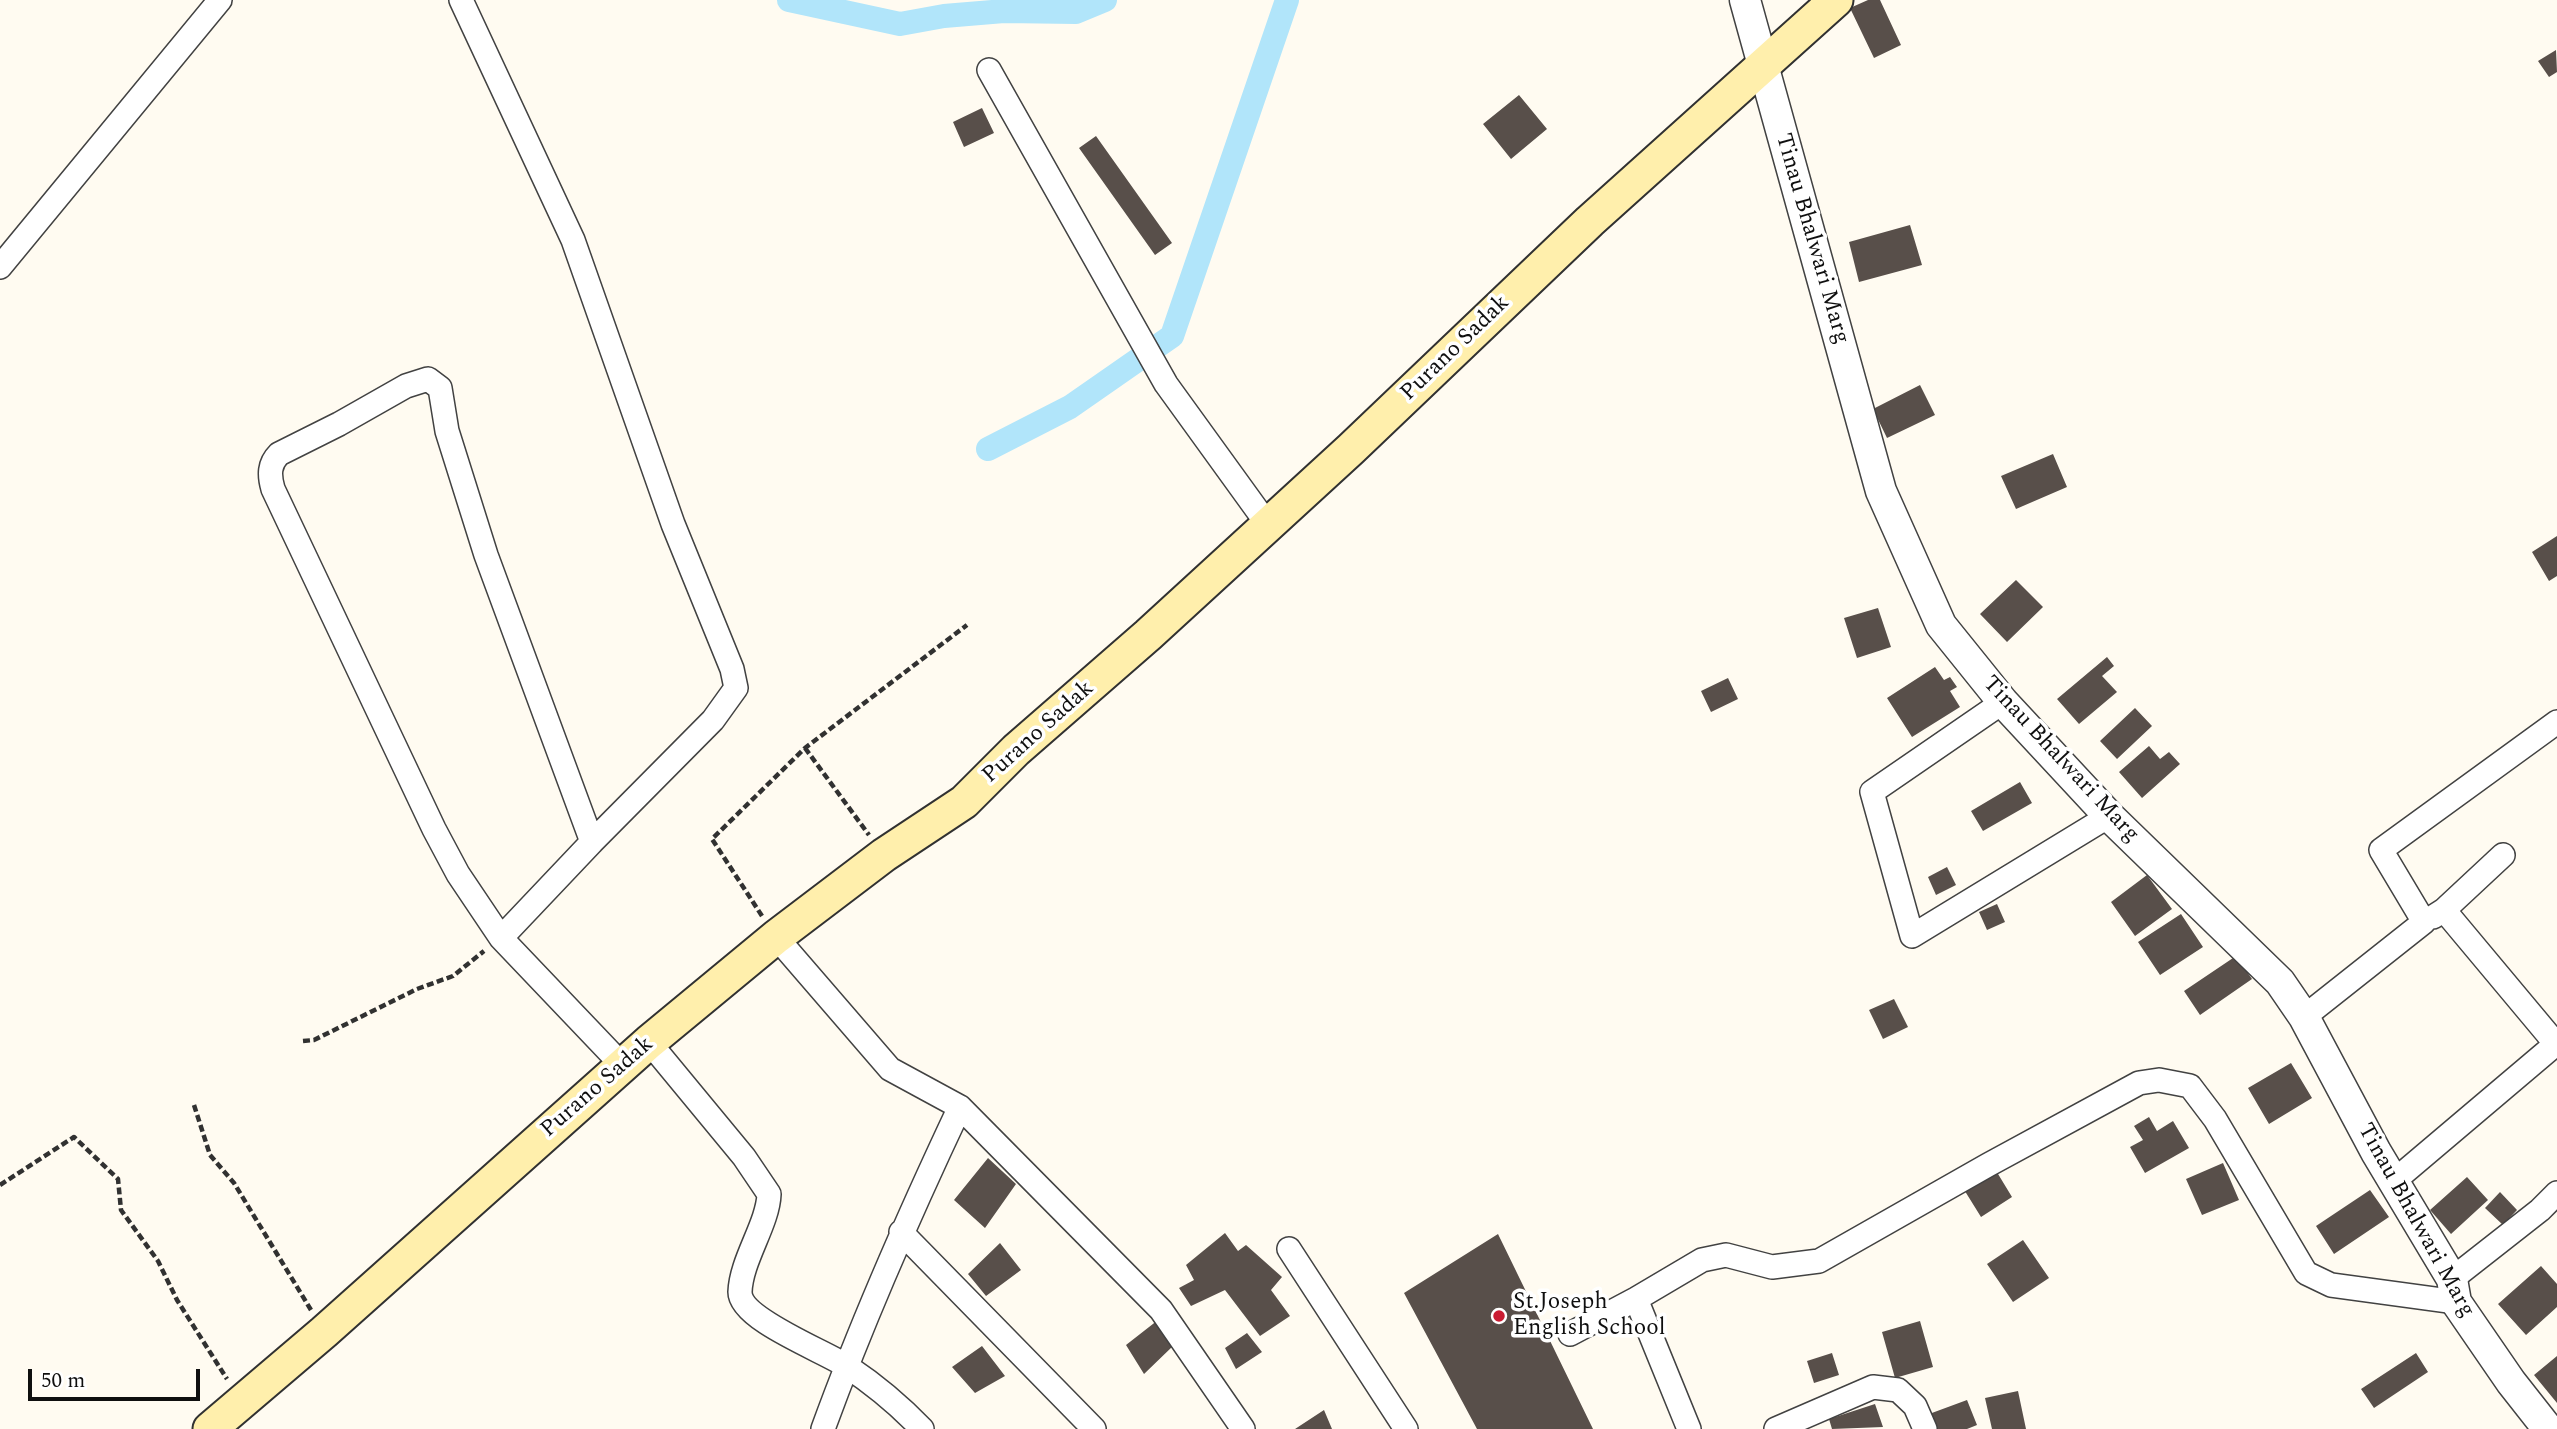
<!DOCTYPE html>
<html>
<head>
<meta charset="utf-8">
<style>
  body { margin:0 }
  #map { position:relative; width:2557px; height:1429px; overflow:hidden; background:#fffbf1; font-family:Spectral,serif }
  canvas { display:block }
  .scale { position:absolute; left:28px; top:1369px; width:172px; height:32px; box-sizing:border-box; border:4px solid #0f0f0f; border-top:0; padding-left:9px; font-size:21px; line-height:24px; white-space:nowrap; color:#0f0f0f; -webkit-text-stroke:5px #fff; paint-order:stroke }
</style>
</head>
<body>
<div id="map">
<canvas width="2557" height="1429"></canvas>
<div class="scale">50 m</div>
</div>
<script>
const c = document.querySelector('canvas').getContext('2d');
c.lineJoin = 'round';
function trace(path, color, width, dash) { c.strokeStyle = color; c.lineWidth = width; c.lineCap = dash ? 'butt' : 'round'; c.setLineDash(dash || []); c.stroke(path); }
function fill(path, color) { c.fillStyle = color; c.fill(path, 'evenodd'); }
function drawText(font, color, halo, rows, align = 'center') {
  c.font = font + ' Spectral,serif'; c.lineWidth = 7; c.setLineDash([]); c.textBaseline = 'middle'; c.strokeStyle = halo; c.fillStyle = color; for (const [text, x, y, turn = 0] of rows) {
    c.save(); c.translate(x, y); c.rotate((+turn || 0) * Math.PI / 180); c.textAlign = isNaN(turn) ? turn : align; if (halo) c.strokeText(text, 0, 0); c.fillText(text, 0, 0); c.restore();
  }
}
trace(new Path2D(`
  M789,0L900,24L944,16L1004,11L1076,12L1105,0
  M988,449L1070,407L1172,336L1287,0`), '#b1e5fa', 24);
fill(new Path2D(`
  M1868,0H1880L1901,45L1874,58L1850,8Z
  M2556,50L2557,72L2549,77L2538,61Z
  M1519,95L1547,129L1511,159L1483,124Z
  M982,108L994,133L964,147L953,122Z
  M1096,136L1172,243L1155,255L1079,148Z
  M1910,225L1922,265L1859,282L1849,242Z
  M1920,385L1935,415L1887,438L1873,409Z
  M2053,454L2067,487L2016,509L2001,476Z
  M2557,536V576L2549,581L2532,552Z
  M2016,580L2043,607L2007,642L1980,614Z
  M1878,608L1891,647L1857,658L1844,618Z
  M2107,657L2114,666L2102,676L2117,692L2079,724L2057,699Z
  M1935,667L1944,680L1950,677L1957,687L1950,691L1960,707L1912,737L1887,698Z
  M1728,678L1738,699L1711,712L1701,691Z
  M2135,708L2152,726L2117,759L2100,741Z
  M2149,746L2160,759L2169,752L2180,764L2142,798L2119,772Z
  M2020,782L2032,803L1983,831L1971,811Z
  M1947,867L1956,885L1936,895L1928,877Z
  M2147,875L2172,909L2135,936L2111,902Z
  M1997,904L2005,922L1987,930L1979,912Z
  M2181,914L2203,947L2160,975L2138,942Z
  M2236,956L2252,979L2200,1015L2184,991Z
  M1894,999L1908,1027L1883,1039L1869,1010Z
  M2291,1063L2312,1098L2269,1124L2248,1088Z
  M2149,1117L2157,1131L2173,1121L2189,1148L2145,1173L2130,1147L2143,1140L2134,1126Z
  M988,1158L1016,1184L985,1228L954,1200Z
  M2223,1163L2239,1200L2202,1215L2186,1179Z
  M1995,1169L2012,1197L1981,1217L1963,1188Z
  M2467,1177L2488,1200L2451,1234L2430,1210Z
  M2370,1190L2389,1217L2334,1254L2316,1226Z
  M2500,1192L2517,1210L2503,1225L2485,1208Z
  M1225,1233L1238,1251L1246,1245L1282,1277L1271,1290L1290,1316L1260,1336L1225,1290L1191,1306L1179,1288L1194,1280L1186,1265Z
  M1498,1234L1593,1429H1477L1404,1293Z
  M2023,1240L2049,1278L2013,1302L1987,1264Z
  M1000,1243L1021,1270L986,1296L968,1274Z
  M2541,1266L2557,1284V1307L2526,1335L2498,1304Z
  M1158,1320L1173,1346L1144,1374L1126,1345Z
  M1920,1321L1933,1367L1895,1378L1882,1332Z
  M1247,1333L1262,1352L1236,1369L1225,1348Z
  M982,1346L1005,1376L975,1393L952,1367Z
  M1832,1353L1839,1375L1814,1383L1807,1361Z
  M2416,1353L2428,1372L2374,1408L2361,1389Z
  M2557,1356V1403L2534,1375Z
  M2018,1391L2026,1429H1992L1985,1398Z
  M1967,1400L1977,1425L1967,1429H1926L1921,1417Z
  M1875,1404L1883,1427L1832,1429L1829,1419Z
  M1324,1410L1332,1429H1295Z`), '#584f4a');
const minor = new Path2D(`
  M461,0L573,240L673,524L732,669L736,688L713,720L592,842L501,938
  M989,70L1166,384L1268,525
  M0,267L220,0
  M2003,702L1872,792L1912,936L2109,816
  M592,842L486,555L447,431L440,388L428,379L406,386L339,424L279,454C269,464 269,475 273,489L434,829L458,874L501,938L623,1066
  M2444,910L2556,1044
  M2433,917L2444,910L2503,855
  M776,937L890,1069L960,1107L1161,1310L1243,1429
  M2304,1017L2424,922L2381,850L2557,722
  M649,1042L744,1157L769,1194C768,1224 741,1260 740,1292C740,1320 827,1352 848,1367C875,1385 900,1406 922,1429
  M2394,1181L2557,1043
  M901,1232L1094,1429
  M1289,1249L1406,1429
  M2452,1279L2540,1210L2557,1193
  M1636,1299L1689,1429
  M1570,1334L1636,1299L1702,1260L1726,1255L1772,1267L1819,1261L1988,1165L2139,1083L2159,1080L2190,1086L2215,1119L2306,1273L2331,1285L2456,1302
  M823,1429C863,1319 910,1213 960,1107
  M1776,1429L1873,1387L1898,1390L1915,1406L1925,1429`);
const tertiary = new Path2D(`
  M1745,0L1881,491L1941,625L2003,702L2109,816L2280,982L2304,1017L2376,1152L2452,1279L2456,1302L2511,1382L2548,1429`);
const secondary = new Path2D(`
  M210,1429L324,1332L649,1042L776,937L884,855L964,802L1016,750L1148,635L1351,449L1590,221L1836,0`);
trace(minor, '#424242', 26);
trace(tertiary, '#424242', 33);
trace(secondary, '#313131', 37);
trace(new Path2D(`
  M805,748L869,835
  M762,916L712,839L805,748L967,625
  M303,1041L314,1040L417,989L453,976L484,951
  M194,1105L210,1155L234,1183L311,1310
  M0,1185L74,1137L118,1179L121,1210L158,1261L177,1300L227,1379`), '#313131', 4.5, [7, 3.5]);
trace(minor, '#fff', 23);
trace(tertiary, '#fff', 30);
trace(secondary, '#ffefac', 33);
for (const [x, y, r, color] of [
  [1499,1316,7,"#ca1c32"]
]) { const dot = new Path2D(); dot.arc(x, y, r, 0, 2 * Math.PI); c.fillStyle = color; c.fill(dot); trace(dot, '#fff', 2.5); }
drawText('23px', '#0f0f0f', '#fff', [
  ["Tinau Bhalwari Marg",1811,239,74],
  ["Purano Sadak",1456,349,-44],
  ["Purano Sadak",1039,733,-42],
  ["Tinau Bhalwari Marg",2060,760,47],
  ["Purano Sadak",598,1088,-41],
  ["Tinau Bhalwari Marg",2415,1221,61]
]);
drawText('23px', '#0f0f0f', '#fff', [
  ["St.Joseph",1513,1303],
  ["English School",1513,1329]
], 'left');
</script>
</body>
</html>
